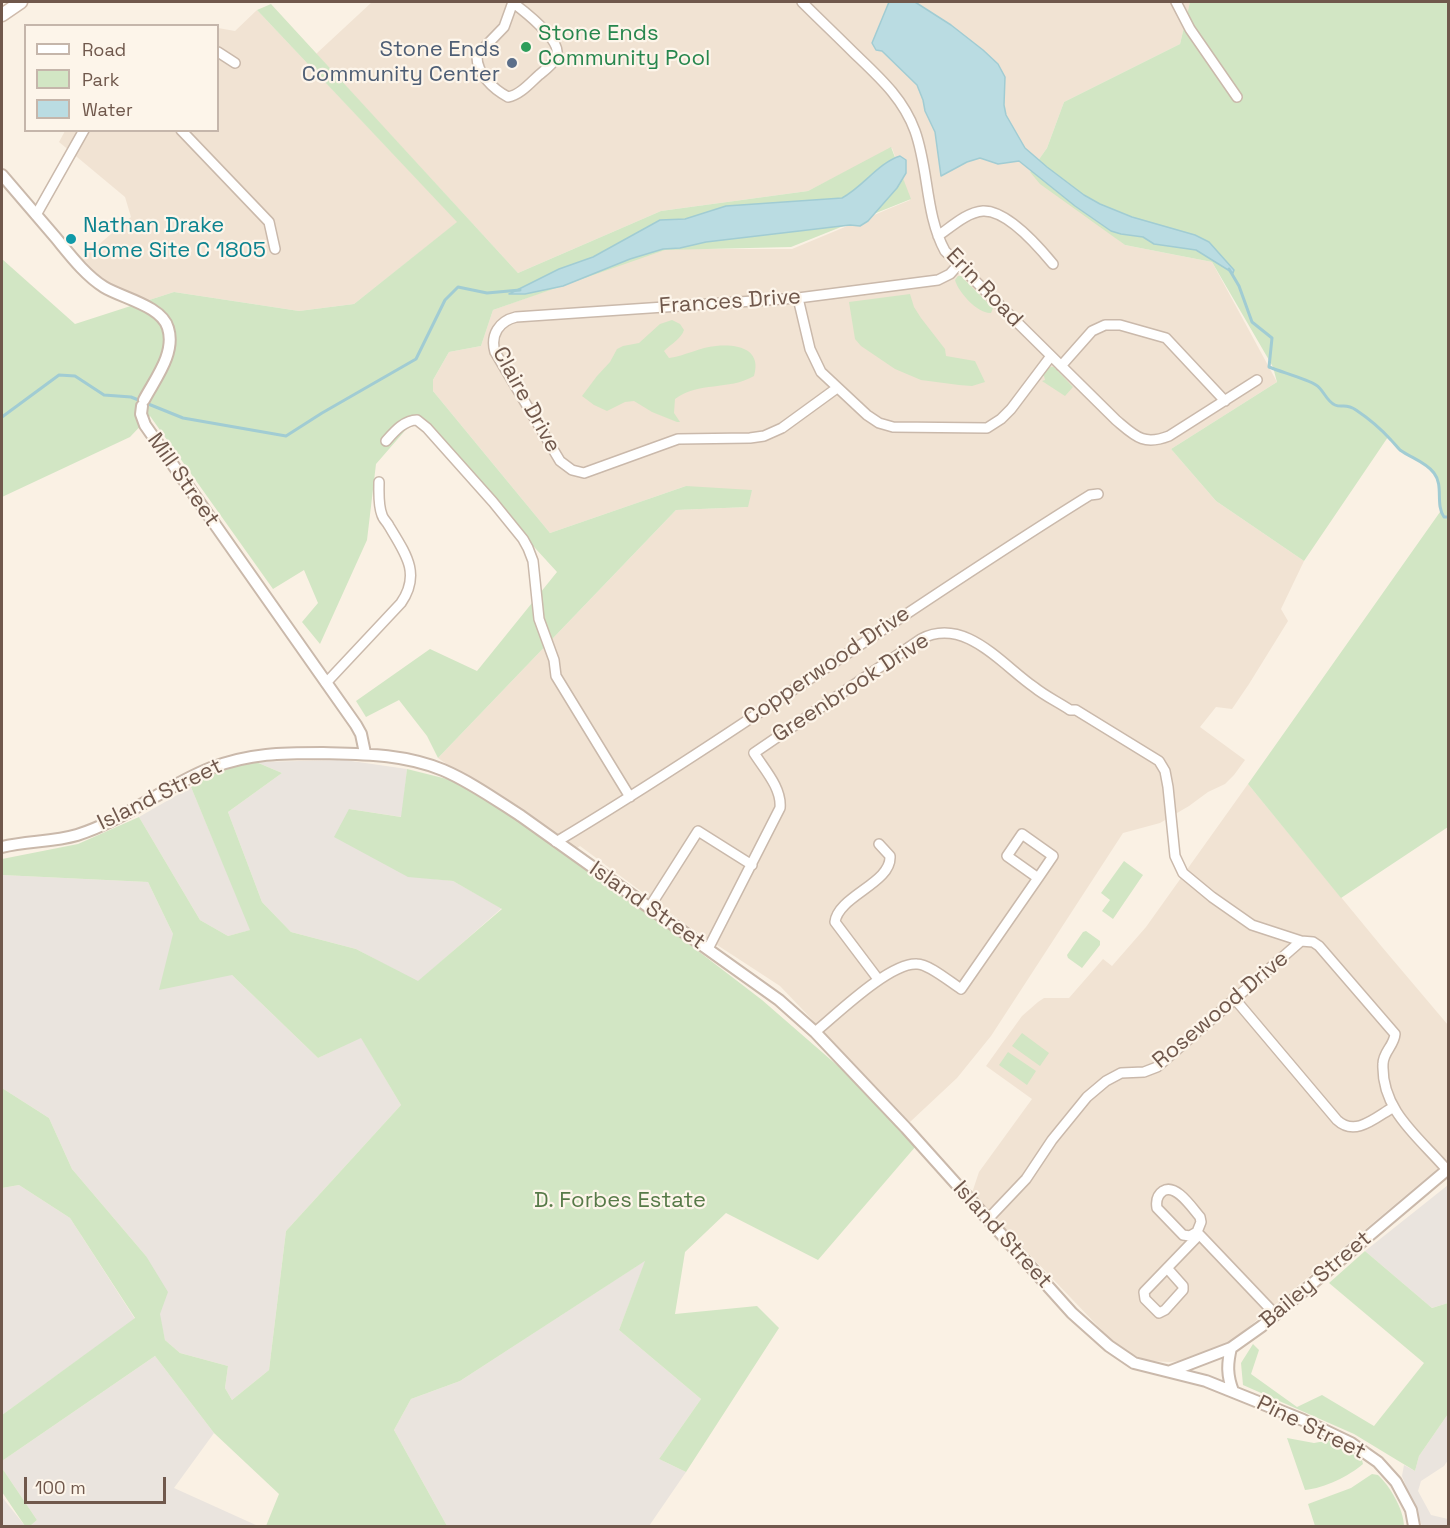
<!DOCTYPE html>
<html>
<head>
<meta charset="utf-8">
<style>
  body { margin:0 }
  #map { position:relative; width:1450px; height:1528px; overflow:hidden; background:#faf1e4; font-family:"Space Grotesk",sans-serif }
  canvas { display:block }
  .frame { position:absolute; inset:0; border:3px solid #70584c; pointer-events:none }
  .legend { position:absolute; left:24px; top:24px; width:195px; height:108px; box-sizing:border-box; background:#fdf5ea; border:2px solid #c5b6ab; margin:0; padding:8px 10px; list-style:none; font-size:18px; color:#70584c }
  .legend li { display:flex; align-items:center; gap:12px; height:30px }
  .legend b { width:30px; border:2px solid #c5b6ab }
  .scale { position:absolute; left:24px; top:1477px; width:142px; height:27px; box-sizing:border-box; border:3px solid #70584c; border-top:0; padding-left:8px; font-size:18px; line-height:21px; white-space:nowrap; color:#70584c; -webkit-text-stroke:4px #fdf5ea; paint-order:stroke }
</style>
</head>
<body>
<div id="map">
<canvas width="1450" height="1528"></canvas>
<div class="frame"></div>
<ul class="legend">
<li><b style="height:8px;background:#fff"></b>Road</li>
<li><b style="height:16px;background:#d2e6c4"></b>Park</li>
<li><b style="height:16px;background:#badce2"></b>Water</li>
</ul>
<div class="scale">100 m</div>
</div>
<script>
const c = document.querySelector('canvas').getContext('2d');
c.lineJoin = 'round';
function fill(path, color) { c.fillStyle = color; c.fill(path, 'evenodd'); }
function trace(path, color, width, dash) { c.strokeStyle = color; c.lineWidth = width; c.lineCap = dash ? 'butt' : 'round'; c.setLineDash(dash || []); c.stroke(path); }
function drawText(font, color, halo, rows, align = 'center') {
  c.font = font + ' "Space Grotesk",sans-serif'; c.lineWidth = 4.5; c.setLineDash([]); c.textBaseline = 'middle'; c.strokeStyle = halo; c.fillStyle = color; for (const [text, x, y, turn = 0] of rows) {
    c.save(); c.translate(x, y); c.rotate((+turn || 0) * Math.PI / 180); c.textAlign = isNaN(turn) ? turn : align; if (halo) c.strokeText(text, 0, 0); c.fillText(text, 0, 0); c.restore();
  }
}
fill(new Path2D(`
  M372,2H1190L1180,44L1064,102L1047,148L1030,172L1125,245L1212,262L1277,382L1171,449L1216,501L1304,561L1281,609L1288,621L1249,684L1232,709L1216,707L1200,727L1245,760L1234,775L1225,784L1208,792L1189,806L1160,823L1123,833L991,1036L957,1078L910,1122L780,986L688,926L580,846L571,852L438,758L676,510L748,507L686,486L550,533L433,391V380L449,352L481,346L493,310L663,249H792L910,200L892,148L808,191L661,211L518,273L316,54Z
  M257,10L458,222L354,304L299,311L174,292L140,303L128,299L77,263L131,217L125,197L59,142L65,131L218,130V28L235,31Z
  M1248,784L1382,947L1448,1025V1160L1233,1340L1186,1360L1170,1362L1147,1361L1128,1352L1113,1342L1006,1230L972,1193L979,1172L1032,1099L986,1066L1022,1016L1038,1002L1044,998H1069L1103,959L1112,966L1146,927Z`), '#f1e3d3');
fill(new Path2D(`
  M344,760L407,769L402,817L349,809L408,876L453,881L502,908L418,982L356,949L291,932L262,902L228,812L282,773L256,762Z
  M191,787L251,930L228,936L200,920L139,817Z
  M2,875L148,882L173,934L232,975L318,1058L361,1037L401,1105L286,1231L269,1370L232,1400L225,1388L228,1366L180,1353L165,1340L146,1256L72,1169L49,1118L2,1088Z
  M19,1185L70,1218L135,1319L2,1415V1188Z
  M1448,1185V1303L1432,1308L1365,1251Z
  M646,1260L619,1330L701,1399L659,1459L686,1472L649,1526H447L394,1430L411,1399L460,1381Z
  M155,1356L214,1433L174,1488L258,1526H30L37,1520L2,1468V1461Z
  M1448,1414V1460L1444,1466L1421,1481L1418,1491L1431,1515L1448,1519V1526H1422L1402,1476L1404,1465L1415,1471L1419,1456Z
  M2,1497L25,1526H2Z`), '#eae4de');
fill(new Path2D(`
  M1190,2H1448V827L1341,898L1248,784L1440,512V489L1435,474L1426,465L1399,449L1388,437L1304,561L1216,501L1171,449L1277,382L1273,367L1212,262L1125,245L1040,184L1030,172L1047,148L1064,102L1180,44Z
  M271,4L518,273L661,211L808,191L891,147L911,199L791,247L665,250L493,310L481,346L449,352L433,380V391L550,533L686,486L752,490L748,507L676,510L438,758L427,736L399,700L366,717L356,701L430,649L477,671L557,572L416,418L376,464L367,540L320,644L302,622L318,603L304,570L273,589L150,416L130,437L2,497V259L75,324L174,292L299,311L354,304L457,222L257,10Z
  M958,276H961L993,308L991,313C978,314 958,292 955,280Z
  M910,294L914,307L921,318L945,349L946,356L975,361L985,382L972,386L959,385L921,380L895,369L861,346L855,339L849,302Z
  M672,320L680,324L684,330C681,339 671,344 664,351L669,358C685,356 700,347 716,346C738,344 762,349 754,376C728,391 699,381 675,399L674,413L680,422H677L652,412L634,401L625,402L607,411L594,405L582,396L597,376L610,362L617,349L623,346L639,343L660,324Z
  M1054,367L1073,387L1065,396L1042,381L1045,380L1044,376H1041C1044,371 1048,366 1054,367Z
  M256,762L282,773L228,812L262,902L291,932L356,949L418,981L502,909L453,881L408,877L334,837L349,809L401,817L407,769L487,789L762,1000L922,1139L818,1260L726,1213L685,1252L675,1314L757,1306L779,1328L686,1472L659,1459L701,1399L619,1330L645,1261L460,1381L411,1399L394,1430L447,1526H266L279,1494L214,1433L155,1356L2,1461V1415L135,1318L70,1218L19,1185L2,1188V1088L49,1118L72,1169L146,1256L168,1292L160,1314L165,1340L180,1353L228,1366L225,1388L232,1400L269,1370L286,1231L401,1105L361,1038L318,1058L232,975L159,990L173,934L148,882L2,875V859L78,844L139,817L200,920L228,936L250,930L191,787L225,767Z
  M1124,861L1143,875L1113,919L1102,911L1110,900L1101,893Z
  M1086,931L1100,941V945L1082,968L1068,958L1067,955L1083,932Z
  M1022,1033L1049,1053L1040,1066L1012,1046Z
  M1008,1052L1036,1071L1027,1085L999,1065Z
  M1365,1251L1432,1308L1448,1303V1414L1419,1456L1415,1471L1354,1434L1243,1385L1241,1363L1253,1344L1259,1350L1251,1374L1297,1407L1322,1395L1374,1426L1424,1363L1329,1283Z
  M1287,1438L1314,1443L1331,1440L1362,1460L1363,1464C1349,1476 1325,1488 1305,1490Z
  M2,1468L37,1520L30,1526H25L2,1492Z
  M1372,1474L1378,1475C1390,1486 1404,1510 1404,1526H1315L1308,1504L1351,1488Z`), '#d2e6c4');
const water = new Path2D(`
  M889,2H915L951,25L983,50L998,64L1005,77L1004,105L1006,115L1025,148L1047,167L1084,195L1100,204L1132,217L1195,235L1209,242L1234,270L1233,273L1196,250L1154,244L1143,237L1121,234L1111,231L1075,206L1019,161L998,164L980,158L967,162L941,176L935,132L925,111L923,100L917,85L882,51L876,50L872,43Z
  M900,156L906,160V173L897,188L868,221L860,226L850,225L706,242L680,248L663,249L630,259L563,286L525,294H509L559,269L593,257L660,220L685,219L726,206L842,198C863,187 878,163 900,156Z`);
fill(water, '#badce2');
trace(water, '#a1ccd3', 1.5);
trace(new Path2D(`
  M1229,269L1239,286L1252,322L1272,338L1269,367C1281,372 1307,379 1316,385C1324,390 1326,401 1335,405C1342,408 1346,403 1356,410C1368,418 1381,429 1391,440C1394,443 1397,447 1400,450C1411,458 1426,462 1434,473C1444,486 1435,504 1444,517H1448
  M2,417L59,375L75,376L104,395L131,397L183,418L286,436L322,413L416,359L445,300L458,287L487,293L520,290`), '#a1ccd3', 3);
const minor = new Path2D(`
  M512,2C524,11 560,39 557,54C555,63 545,70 539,75C530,83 520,95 508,97C493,89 476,73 477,55L504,27L513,2
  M802,2C819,19 837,36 854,53C879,77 903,98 915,131C929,170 925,214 945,251L1116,420C1135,436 1143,446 1169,436L1257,380
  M1176,2L1190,29L1237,97
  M218,52L235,63
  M181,130L269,222L275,249
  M36,215L84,130
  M938,236C951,227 967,212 983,211C1007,210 1039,247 1053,264
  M798,298L810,349L821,372L867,415L879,423L893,427L987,428L1001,419L1011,409L1051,356
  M1061,366L1092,331L1105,325H1120L1166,338L1225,401
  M837,388L782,428L764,436L750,438L678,439L584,473L572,470L560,461L495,352C490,335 499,321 516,317L798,298L938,280L950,274L958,265
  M386,441C394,432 404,420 417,420L427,428L493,502L523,539L528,548L533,561L539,619L554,660L556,676L630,797
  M326,683L401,603C421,574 406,554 389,526C387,522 383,519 382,515C378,505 379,492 379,482
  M556,842C738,733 909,607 1090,495L1098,494
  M649,908L698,831L752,865
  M708,949L780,808C782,788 764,769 754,753L921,639C965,616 1002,665 1034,687C1045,696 1058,702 1070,710H1076L1159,761L1165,771L1168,787L1175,856L1183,873L1212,897L1252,925L1301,941L1313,942L1319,946L1395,1034C1394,1046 1383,1052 1383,1064C1381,1111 1420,1138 1447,1170
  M878,979L835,922C838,896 892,883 890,856L879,844
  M1234,998L1337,1120C1355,1137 1375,1118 1392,1108
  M815,1032C836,1015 890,962 917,964C929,964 950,982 961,989L1038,878L1007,856L1022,834L1053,856L1038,878
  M988,1219L1026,1179L1052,1140L1087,1097L1106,1081L1121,1073L1144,1072L1157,1067L1301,941
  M1197,1232L1190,1236L1183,1235L1157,1208C1156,1202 1157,1195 1163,1191C1176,1183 1192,1208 1200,1217L1201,1222L1197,1232L1276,1315
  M1167,1268L1183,1286V1290L1165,1310L1159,1313L1145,1299L1144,1292L1199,1235`);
const tertiary = new Path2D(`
  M2,175C20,196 38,217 56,238C70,255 85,275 104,287C122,298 162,306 168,328C176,353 155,379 144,400
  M142,406L141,414L145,425L356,725L361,734L365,753
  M2,847C26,841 53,842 77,835C125,820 165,786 211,768C250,753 282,753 323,753C365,754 404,754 443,770C471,782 496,800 521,816L779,1000L815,1032L906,1128L1072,1313L1109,1346L1134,1363L1206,1381L1303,1420L1351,1443L1378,1462L1396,1482L1411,1510L1414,1526
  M1231,1348C1227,1364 1227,1376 1233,1391
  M1171,1371L1231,1348L1262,1326L1448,1169`);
const secondary = new Path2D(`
  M2,15L21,2`);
trace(minor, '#cab9ab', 12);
trace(tertiary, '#cab9ab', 14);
trace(secondary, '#cfbbac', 15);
trace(minor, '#fff', 9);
trace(tertiary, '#fff', 10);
trace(secondary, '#fff', 12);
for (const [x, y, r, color] of [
  [526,47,6,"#2e9e5b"],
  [512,63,6,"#5c6f8a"],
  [71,239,6,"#0f9aa8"]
]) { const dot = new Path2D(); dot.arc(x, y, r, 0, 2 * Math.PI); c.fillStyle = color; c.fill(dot); trace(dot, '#fdf5ea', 2); }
drawText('22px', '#27864d', '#fdf5ea', [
  ["Stone Ends",538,34],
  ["Community Pool",538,59]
], 'left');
drawText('22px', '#4e5e75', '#fdf5ea', [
  ["Stone Ends",500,50],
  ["Community Center",500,75]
], 'right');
drawText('22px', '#0d838f', '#fdf5ea', [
  ["Nathan Drake",83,226],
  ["Home Site C 1805",83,251]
], 'left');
drawText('22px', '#70584c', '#fdf5ea', [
  ["Erin Road",984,288,46],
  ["Frances Drive",730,302,-4],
  ["Claire Drive",526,400,61],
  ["Mill Street",183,480,55],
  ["Copperwood Drive",827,666,-34],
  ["Greenbrook Drive",851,688,-33],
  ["Island Street",160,795,-26],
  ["Island Street",647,906,35],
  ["Rosewood Drive",1221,1010,-40],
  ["Island Street",1002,1235,48],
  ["Bailey Street",1316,1280,-40],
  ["Pine Street",1311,1428,26]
]);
drawText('22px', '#577a48', '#fdf5ea', [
  ["D. Forbes Estate",620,1201]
]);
</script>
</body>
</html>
